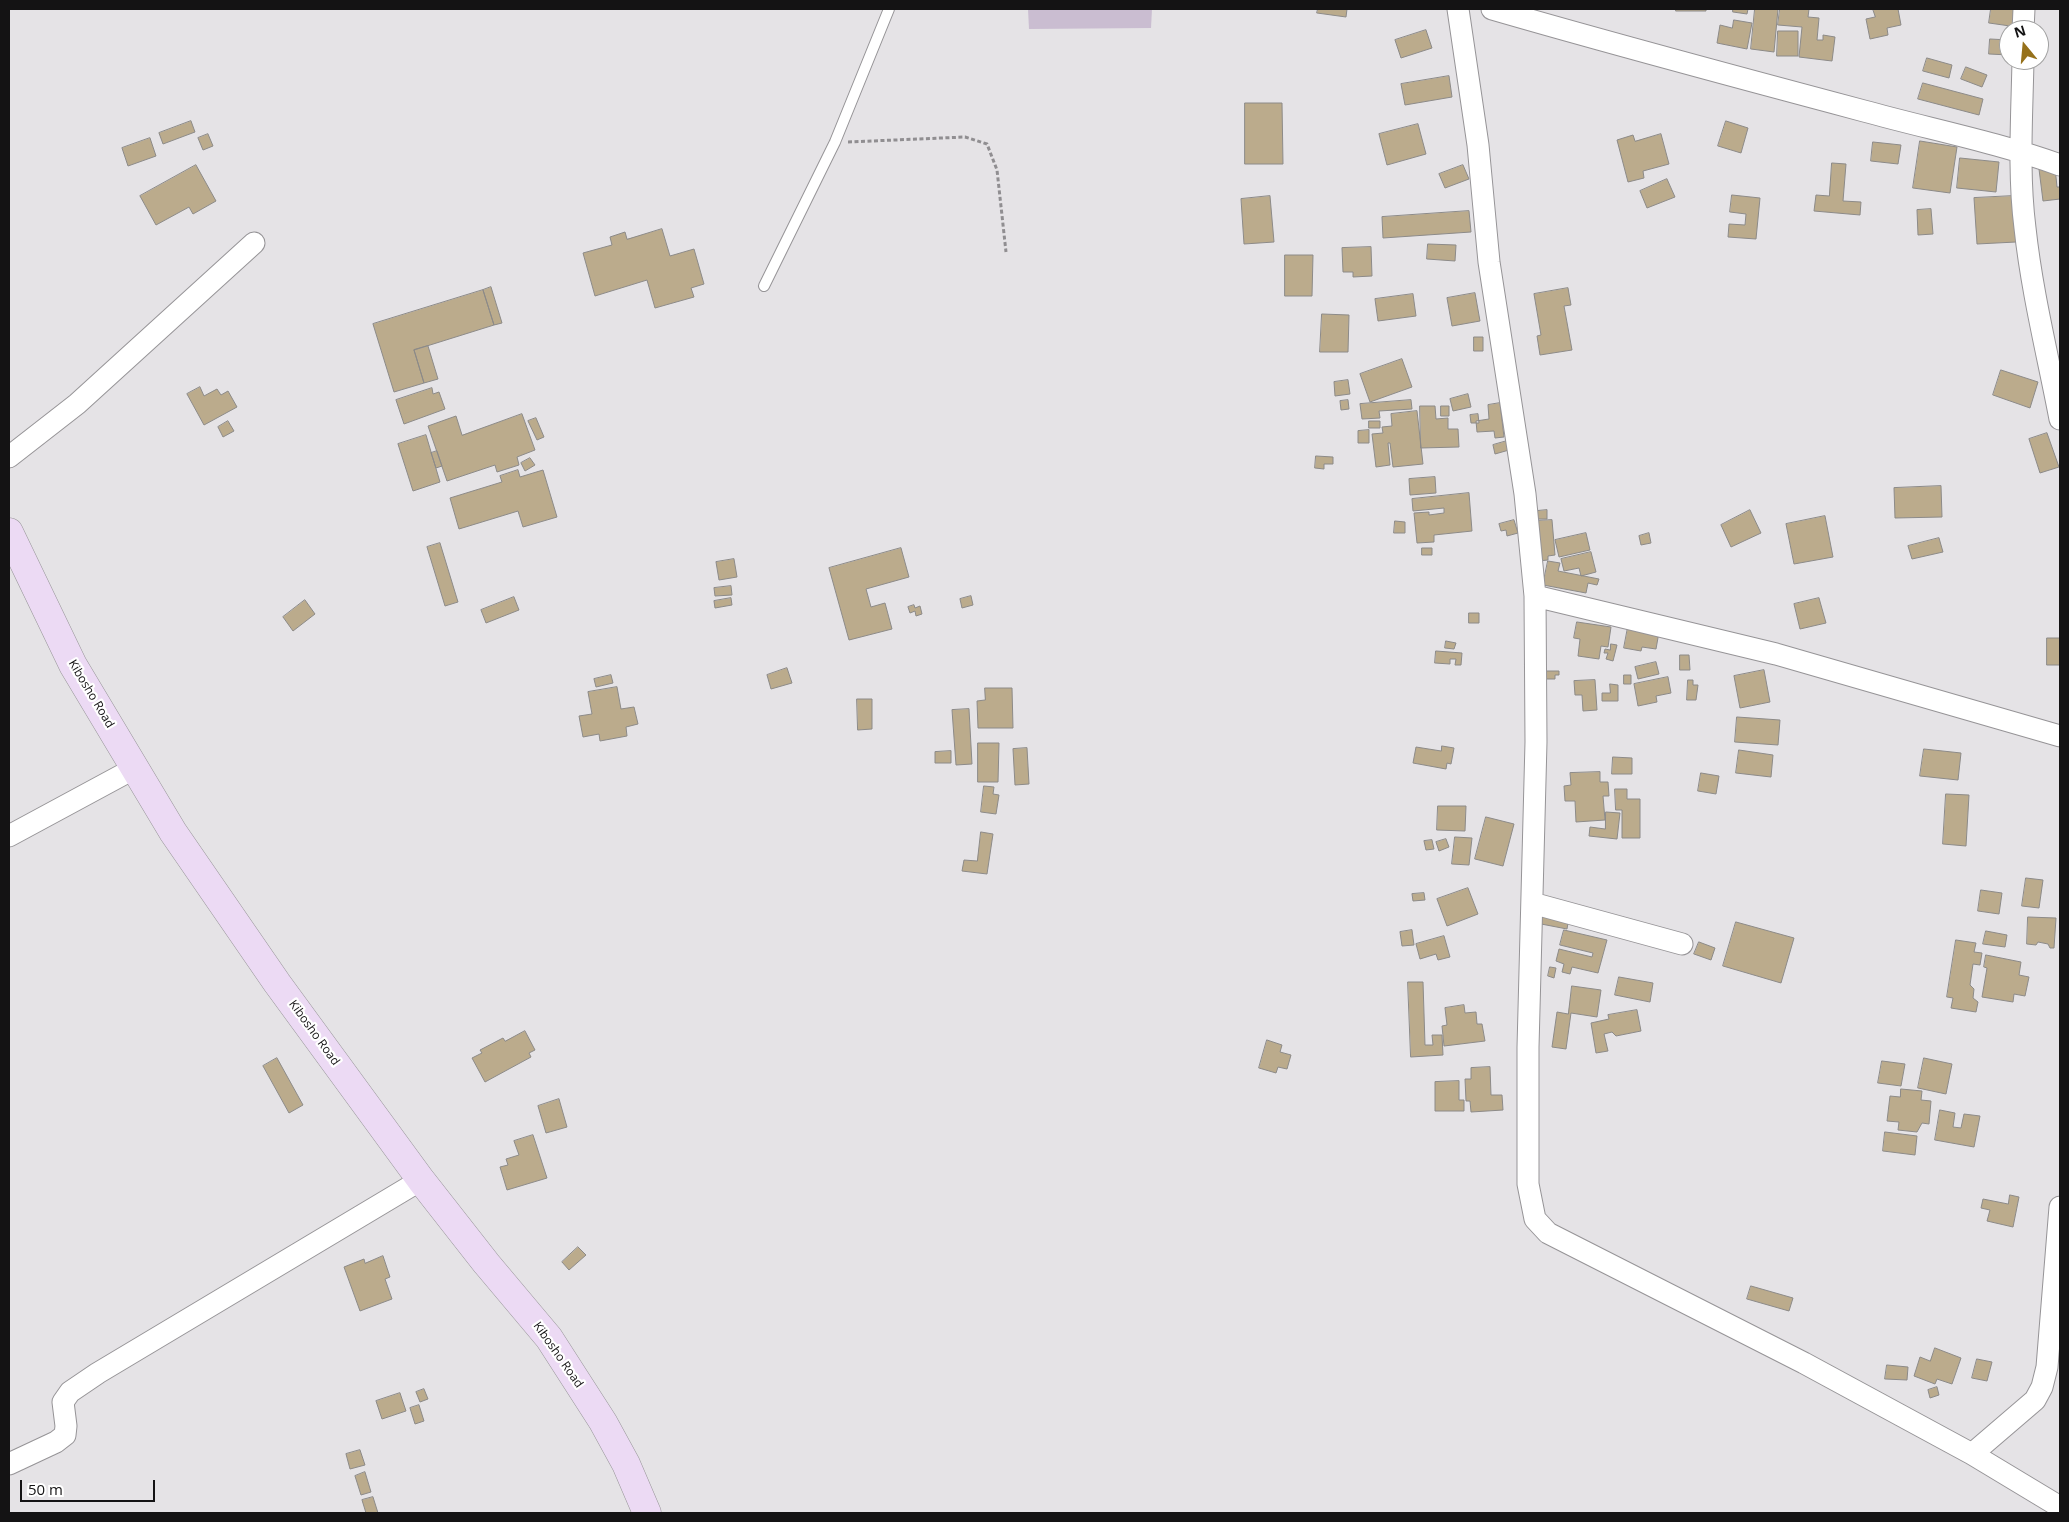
<!DOCTYPE html>
<html>
<head>
<meta charset="utf-8">
<style>
  body { margin:0 }
  #map { position:relative; width:2069px; height:1522px; overflow:hidden; background:#e5e3e6; font-family:"Open Sans",sans-serif }
  canvas { display:block }
  .frame { position:absolute; inset:0; border:10px solid #141314; pointer-events:none }
  .north { position:absolute; left:1999px; top:20px; width:50px; height:50px; box-sizing:border-box; background:#fff; border:1px solid #a1a1a1; border-radius:50%; rotate:343deg; font-size:14px; font-weight:700; line-height:20px; text-align:center; color:#141314 }
  .north::after { content:''; display:block; margin:auto; width:18px; height:22px; background:#96711b; clip-path:polygon(50% 0,100% 100%,50% 72%,0 100%) }
  .scale { position:absolute; left:20px; top:1480px; width:135px; height:22px; box-sizing:border-box; border:2px solid #141314; border-top:0; padding-left:6px; font-size:15px; line-height:18px; white-space:nowrap; color:#141314; -webkit-text-stroke:4px #fff; paint-order:stroke }
</style>
</head>
<body>
<div id="map">
<canvas width="2069" height="1522"></canvas>
<div class="frame"></div>
<div class="north">N</div>
<div class="scale">50 m</div>
</div>
<script>
const c = document.querySelector('canvas').getContext('2d');
c.lineJoin = 'round';
function fill(path, color) { c.fillStyle = color; c.fill(path, 'evenodd'); }
function trace(path, color, width, dash) { c.strokeStyle = color; c.lineWidth = width; c.lineCap = dash ? 'butt' : 'round'; c.setLineDash(dash || []); c.stroke(path); }
function drawText(font, color, halo, rows, align = 'center') {
  c.font = font + ' "Open Sans",sans-serif'; c.lineWidth = 4.5; c.setLineDash([]); c.textBaseline = 'middle'; c.strokeStyle = halo; c.fillStyle = color; for (const [text, x, y, turn = 0] of rows) {
    c.save(); c.translate(x, y); c.rotate((+turn || 0) * Math.PI / 180); c.textAlign = isNaN(turn) ? turn : align; if (halo) c.strokeText(text, 0, 0); c.fillText(text, 0, 0); c.restore();
  }
}
fill(new Path2D(`
  M1028,9H1152L1151,28L1029,29Z`), '#cabdd1');
const building = new Path2D(`
  M1318,9H1347L1346,17L1317,13Z
  M1676,9H1706V11H1676Z
  M1733,9H1748L1747,14L1733,12Z
  M1755,9H1778L1774,52L1751,49Z
  M1780,9H1809L1808,17L1819,18L1817,40H1823V35L1835,37L1832,61L1799,57L1802,27L1778,25Z
  M1873,9H1898L1901,25L1887,28L1888,35L1870,39L1866,19L1875,17Z
  M1991,9H2020L2017,27L1989,23Z
  M1734,20L1752,23L1747,49L1717,43L1720,25L1732,28Z
  M1426,30L1432,48L1401,58L1395,40Z
  M1778,31H1798V56H1777Z
  M1990,39L2009,40V55L1989,54Z
  M1927,58L1952,65L1949,78L1923,71Z
  M1966,67L1987,75L1982,87L1961,79Z
  M1449,76L1452,97L1405,105L1401,84Z
  M1923,83L1983,99L1979,115L1918,99Z
  M1245,103H1282L1283,164H1245Z
  M191,121L195,132L163,144L159,133Z
  M1726,121L1748,128L1741,153L1718,146Z
  M1418,124L1426,154L1387,165L1379,134Z
  M208,134L213,146L203,150L198,138Z
  M1661,134L1669,164L1643,171L1644,178L1628,182L1617,140L1633,135L1635,141Z
  M150,138L156,156L128,166L122,148Z
  M1920,141L1957,147L1950,193L1913,188Z
  M1873,142L1901,145L1898,164L1871,161Z
  M1960,158L1999,162L1996,192L1957,188Z
  M1832,163L1846,164L1843,201L1861,202L1860,215L1814,211L1816,195L1829,196Z
  M196,165L216,201L193,214L189,207L156,225L140,196Z
  M1463,165L1469,179L1445,188L1439,174Z
  M2055,167L2057,187H2060V199L2043,201L2039,169Z
  M1667,179L1675,197L1647,208L1640,191Z
  M1732,195L1760,198L1756,239L1728,237L1729,224L1745,225L1746,214L1730,212Z
  M1270,196L1274,242L1244,244L1241,199Z
  M2013,196L2016,242L1977,244L1974,198Z
  M1931,209L1933,234L1918,235L1917,210Z
  M1469,211L1471,232L1383,238L1382,217Z
  M662,229L670,256L694,249L704,284L691,288L694,297L655,308L647,280L595,296L583,253L612,245L610,237L625,232L627,239Z
  M1428,244L1456,245L1455,261L1427,259Z
  M1371,247L1372,276L1353,277V272H1343L1342,248Z
  M1285,255H1313L1312,296H1285Z
  M491,287L502,323L494,325L483,290Z
  M1568,288L1571,305L1564,306L1572,350L1540,355L1537,336L1541,335L1534,294Z
  M483,290L494,325L414,350L424,383L394,392L373,324Z
  M1475,293L1480,321L1452,326L1447,298Z
  M1413,294L1416,316L1378,321L1375,299Z
  M1322,314L1349,315L1348,352H1320Z
  M1474,337H1483V351H1474Z
  M428,346L438,379L424,383L414,350Z
  M1402,359L1412,387L1370,402L1360,374Z
  M2001,370L2038,382L2030,408L1993,395Z
  M1348,380L1350,394L1335,396L1334,382Z
  M200,387L204,396L217,389L221,395L228,391L237,407L204,425L187,394Z
  M432,388L433,394L439,392L445,409L404,424L396,400Z
  M1468,394L1471,407L1453,411L1450,399Z
  M1348,400L1349,409L1341,410L1340,401Z
  M1411,400L1412,409L1379,411L1380,418L1362,419L1360,404Z
  M1500,403L1504,437L1495,438L1494,431L1477,432L1476,421L1489,419L1488,405Z
  M1420,406H1435L1436,419L1448,418V429H1458L1459,447L1421,448Z
  M1441,406H1449V416H1441Z
  M1417,411L1423,464L1393,467L1390,443H1388L1390,465L1376,467L1372,434L1383,433L1382,427L1392,426L1391,414Z
  M522,414L535,450L517,457L519,465L497,472L495,465L447,481L428,426L456,416L462,435Z
  M1478,414L1479,423H1471L1470,415Z
  M536,418L544,437L537,440L528,421Z
  M228,421L234,431L223,437L218,427Z
  M1369,421H1380V428H1369Z
  M1369,430V443H1358V431Z
  M2047,433L2059,467L2040,473L2029,439Z
  M426,435L440,482L413,491L398,444Z
  M1507,441L1509,450L1495,454L1493,445Z
  M437,451L442,466L436,468L431,453Z
  M1316,456L1333,457V464H1324V469L1315,468Z
  M530,458L535,465L525,471L521,463Z
  M518,470L520,477L543,470L557,517L523,527L518,511L459,529L450,498L502,482L500,476Z
  M1435,477L1436,493L1410,495L1409,479Z
  M1941,486L1942,517L1895,518L1894,488Z
  M1469,493L1472,531L1434,535V542L1417,543L1414,513L1429,512V515L1444,513V508L1413,511L1412,499Z
  M1547,510V519H1537V511Z
  M1750,510L1761,533L1731,547L1721,525Z
  M1825,516L1833,557L1794,564L1786,524Z
  M1514,520L1518,533L1507,536L1506,530L1501,531L1499,524Z
  M1552,520L1555,555L1548,556V560L1538,561L1534,521Z
  M1395,521L1405,522V533H1394Z
  M1586,533L1590,550L1559,557L1555,540Z
  M1649,533L1651,543L1641,545L1639,536Z
  M1939,538L1943,552L1912,559L1908,546Z
  M440,543L458,602L445,606L427,547Z
  M901,548L909,577L866,589L871,607L885,603L892,629L849,640L829,568Z
  M1422,548H1432V555H1422Z
  M1591,552L1596,572L1581,576L1579,568L1564,571L1561,559Z
  M734,559L737,577L719,580L716,562Z
  M1548,561L1560,563L1558,571L1599,579L1597,585L1588,583L1586,593L1543,585Z
  M731,586L732,595L715,596L714,588Z
  M971,596L973,605L962,608L960,599Z
  M514,597L519,610L486,623L481,610Z
  M731,598L732,605L715,608L714,601Z
  M1819,598L1826,623L1800,629L1794,604Z
  M305,600L315,614L293,631L283,617Z
  M914,605L915,608L920,606L922,614L916,616L915,611L910,613L908,607Z
  M1469,613H1479V623H1469Z
  M1577,622L1611,627L1608,647L1601,646L1599,659L1578,656L1580,639L1574,638Z
  M1628,627L1659,632L1656,649L1642,647L1641,651L1624,648Z
  M2047,638H2060V665H2047Z
  M1446,641L1456,643L1454,649L1445,648Z
  M1611,644L1617,645L1613,661L1606,659L1608,653H1604L1605,649L1610,650Z
  M1436,651L1462,653L1461,665H1455L1456,659H1450V664L1435,663Z
  M1680,655H1689L1690,670H1680Z
  M1656,662L1659,674L1638,679L1635,667Z
  M787,668L792,683L771,689L767,675Z
  M1764,670L1770,702L1740,708L1734,676Z
  M1546,671H1559V675H1555V679H1546Z
  M611,675L613,683L596,687L594,679Z
  M1624,675H1631V684H1624Z
  M1668,677L1671,693L1656,696L1657,702L1638,706L1634,684Z
  M1595,680L1597,710L1583,711L1582,695H1575L1574,681Z
  M1688,680H1693V685H1698L1696,700H1687Z
  M1610,684L1618,685V701H1602V693H1610Z
  M617,687L621,709L634,707L638,724L626,727L627,736L600,741L599,734L583,737L579,716L592,714L588,692Z
  M985,688H1012L1013,728H978L977,701L985,700Z
  M857,699H872V729L858,730Z
  M969,709L972,764L956,765L952,710Z
  M1737,717L1780,720L1778,745L1735,742Z
  M978,743H999L998,782H978Z
  M1442,746L1454,748L1451,764L1447,763L1446,769L1413,763L1416,747L1441,751Z
  M1027,748L1029,784L1015,785L1013,749Z
  M1924,749L1961,753L1958,780L1920,776Z
  M1739,750L1773,755L1771,777L1736,773Z
  M951,751V763H935V752Z
  M1613,757L1632,758V774H1612Z
  M1600,772V782H1608L1609,796H1603L1605,820L1576,822L1575,801H1565L1564,786L1571,785L1570,773Z
  M1701,773L1719,776L1716,794L1698,791Z
  M984,786L994,787L993,794L999,795L996,814L981,812Z
  M1615,789H1627V799H1640V838H1622V810H1616Z
  M1946,794L1969,795L1966,846L1943,844Z
  M1438,806H1466L1465,831L1437,830Z
  M1606,812L1620,813L1617,839L1589,836L1590,827L1605,829Z
  M1486,817L1514,824L1503,866L1475,859Z
  M981,832L993,834L987,874L962,871L964,860L977,861Z
  M1455,837L1472,838L1469,865L1452,864Z
  M1446,839L1449,847L1439,851L1436,842Z
  M1432,840L1434,849L1426,850L1424,841Z
  M2026,878L2043,880L2039,908L2022,906Z
  M1468,888L1478,914L1447,926L1437,899Z
  M1981,890L2002,893L1999,914L1978,911Z
  M1424,893L1425,900L1413,901L1412,894Z
  M1539,910L1569,917L1567,929L1536,923Z
  M2028,917L2056,918L2054,948H2050L2048,944L2038,942L2036,945L2027,944Z
  M1736,922L1794,938L1781,983L1723,966Z
  M1412,930L1414,945L1402,946L1400,932Z
  M1564,930L1607,940L1598,973L1572,967L1570,974L1562,972L1564,964L1556,961L1559,949L1592,957L1593,953L1560,945Z
  M1986,931L2007,935L2005,947L1983,944Z
  M1444,936L1450,957L1438,960L1436,954L1420,959L1416,944Z
  M1956,940L1976,943L1974,952L1982,953L1980,965L1973,964L1970,985L1974,989L1973,998L1978,1002L1976,1012L1951,1008L1953,998L1947,997Z
  M1699,942L1715,948L1711,960L1694,954Z
  M1986,955L2021,962L2019,975L2029,977L2025,996L2014,994L2013,1002L1982,997L1987,968L1984,967Z
  M1550,967L1556,968L1554,978L1548,976Z
  M1619,977L1653,983L1650,1002L1615,995Z
  M1408,982H1423L1425,1045H1433L1432,1035H1442L1443,1055L1411,1057Z
  M1572,986L1601,990L1597,1017L1571,1013L1566,1049L1552,1047L1557,1012L1568,1014Z
  M1464,1005L1465,1013L1476,1012L1477,1024H1482L1485,1041L1444,1046L1442,1026L1447,1025L1445,1008Z
  M1637,1010L1641,1031L1616,1036L1612,1032L1604,1034L1608,1051L1596,1053L1591,1023L1609,1019L1608,1015Z
  M525,1031L535,1050L529,1053L531,1057L485,1082L472,1058L482,1053L480,1050L503,1038L505,1041Z
  M1267,1040L1282,1045L1280,1052L1291,1055L1287,1069L1278,1067L1276,1073L1259,1068Z
  M277,1058L303,1105L289,1113L263,1066Z
  M1924,1058L1952,1064L1946,1094L1918,1088Z
  M1882,1061L1905,1064L1901,1086L1878,1083Z
  M1490,1067L1491,1095H1502L1503,1110L1471,1112L1470,1101H1466L1465,1079H1471V1068Z
  M1459,1081V1100H1464V1111H1435V1082Z
  M1901,1089L1922,1091L1921,1100L1931,1101L1929,1124L1922,1123L1917,1132L1898,1130L1899,1122L1887,1121L1890,1096L1900,1097Z
  M559,1099L567,1127L546,1133L538,1106Z
  M1940,1110L1955,1113L1953,1127L1961,1128L1964,1114L1980,1116L1974,1147L1935,1140Z
  M1885,1132L1917,1136L1915,1155L1883,1151Z
  M533,1135L547,1178L507,1190L500,1167L508,1165L506,1159L519,1155L514,1141Z
  M2010,1195L2019,1197L2013,1227L1987,1221L1990,1210L1981,1208L1983,1199L2008,1204Z
  M578,1247L586,1255L569,1270L562,1262Z
  M383,1256L390,1277L385,1279L392,1299L360,1311L344,1267L364,1259L365,1263Z
  M1751,1286L1793,1298L1789,1311L1747,1299Z
  M1935,1348L1961,1358L1952,1384L1937,1379L1935,1384L1914,1376L1920,1357L1930,1361Z
  M1977,1359L1992,1362L1987,1381L1972,1378Z
  M1887,1365L1908,1367L1907,1380L1885,1379Z
  M1937,1387L1939,1395L1930,1398L1928,1390Z
  M424,1389L428,1399L420,1402L416,1392Z
  M400,1393L406,1411L382,1419L376,1401Z
  M419,1405L424,1421L415,1424L410,1408Z
  M360,1450L365,1465L350,1469L346,1454Z
  M365,1472L371,1492L361,1495L355,1476Z
  M373,1497L378,1513H366L362,1500Z`);
fill(building, '#bbab8c');
trace(building, '#8c8a88', 1);
const lane = new Path2D(`
  M764,286L835,142L889,9`);
const street = new Path2D(`
  M1458,9L1478,145L1489,262L1525,494L1535,596L1536,742L1528,1047V1184L1535,1219L1548,1233L1804,1363L1972,1454L2060,1507
  M1492,9C1616,45 1740,78 1864,111C1929,129 1996,142 2060,165
  M2023,30L2024,9
  M2023,60C2022,115 2018,173 2025,228C2032,293 2048,356 2060,419
  M9,457L77,404L254,243
  M1535,596L1776,654L2060,736
  M9,836L135,768
  M1532,903L1682,944
  M1972,1454L2035,1400L2042,1387L2047,1367L2060,1207
  M9,1464L56,1442L65,1435L66,1426L63,1402L70,1392L98,1373L421,1180`);
const secondary = new Path2D(`
  M9,532L73,665L173,832L277,983L421,1180L486,1263L549,1338L603,1422L626,1464L647,1513`);
trace(lane, '#969497', 12);
trace(street, '#969497', 23);
trace(secondary, '#969497', 29);
trace(new Path2D(`
  M848,142L965,137L987,144L997,170L1006,252`), '#908e91', 3, [4, 2.5]);
trace(lane, '#fff', 10);
trace(street, '#fff', 21);
trace(secondary, '#ecdaf4', 28);
drawText('12px', '#141314', '#fff', [
  ["Kibosho Road",91,694,59],
  ["Kibosho Road",314,1033,54],
  ["Kibosho Road",558,1355,55]
]);
</script>
</body>
</html>
